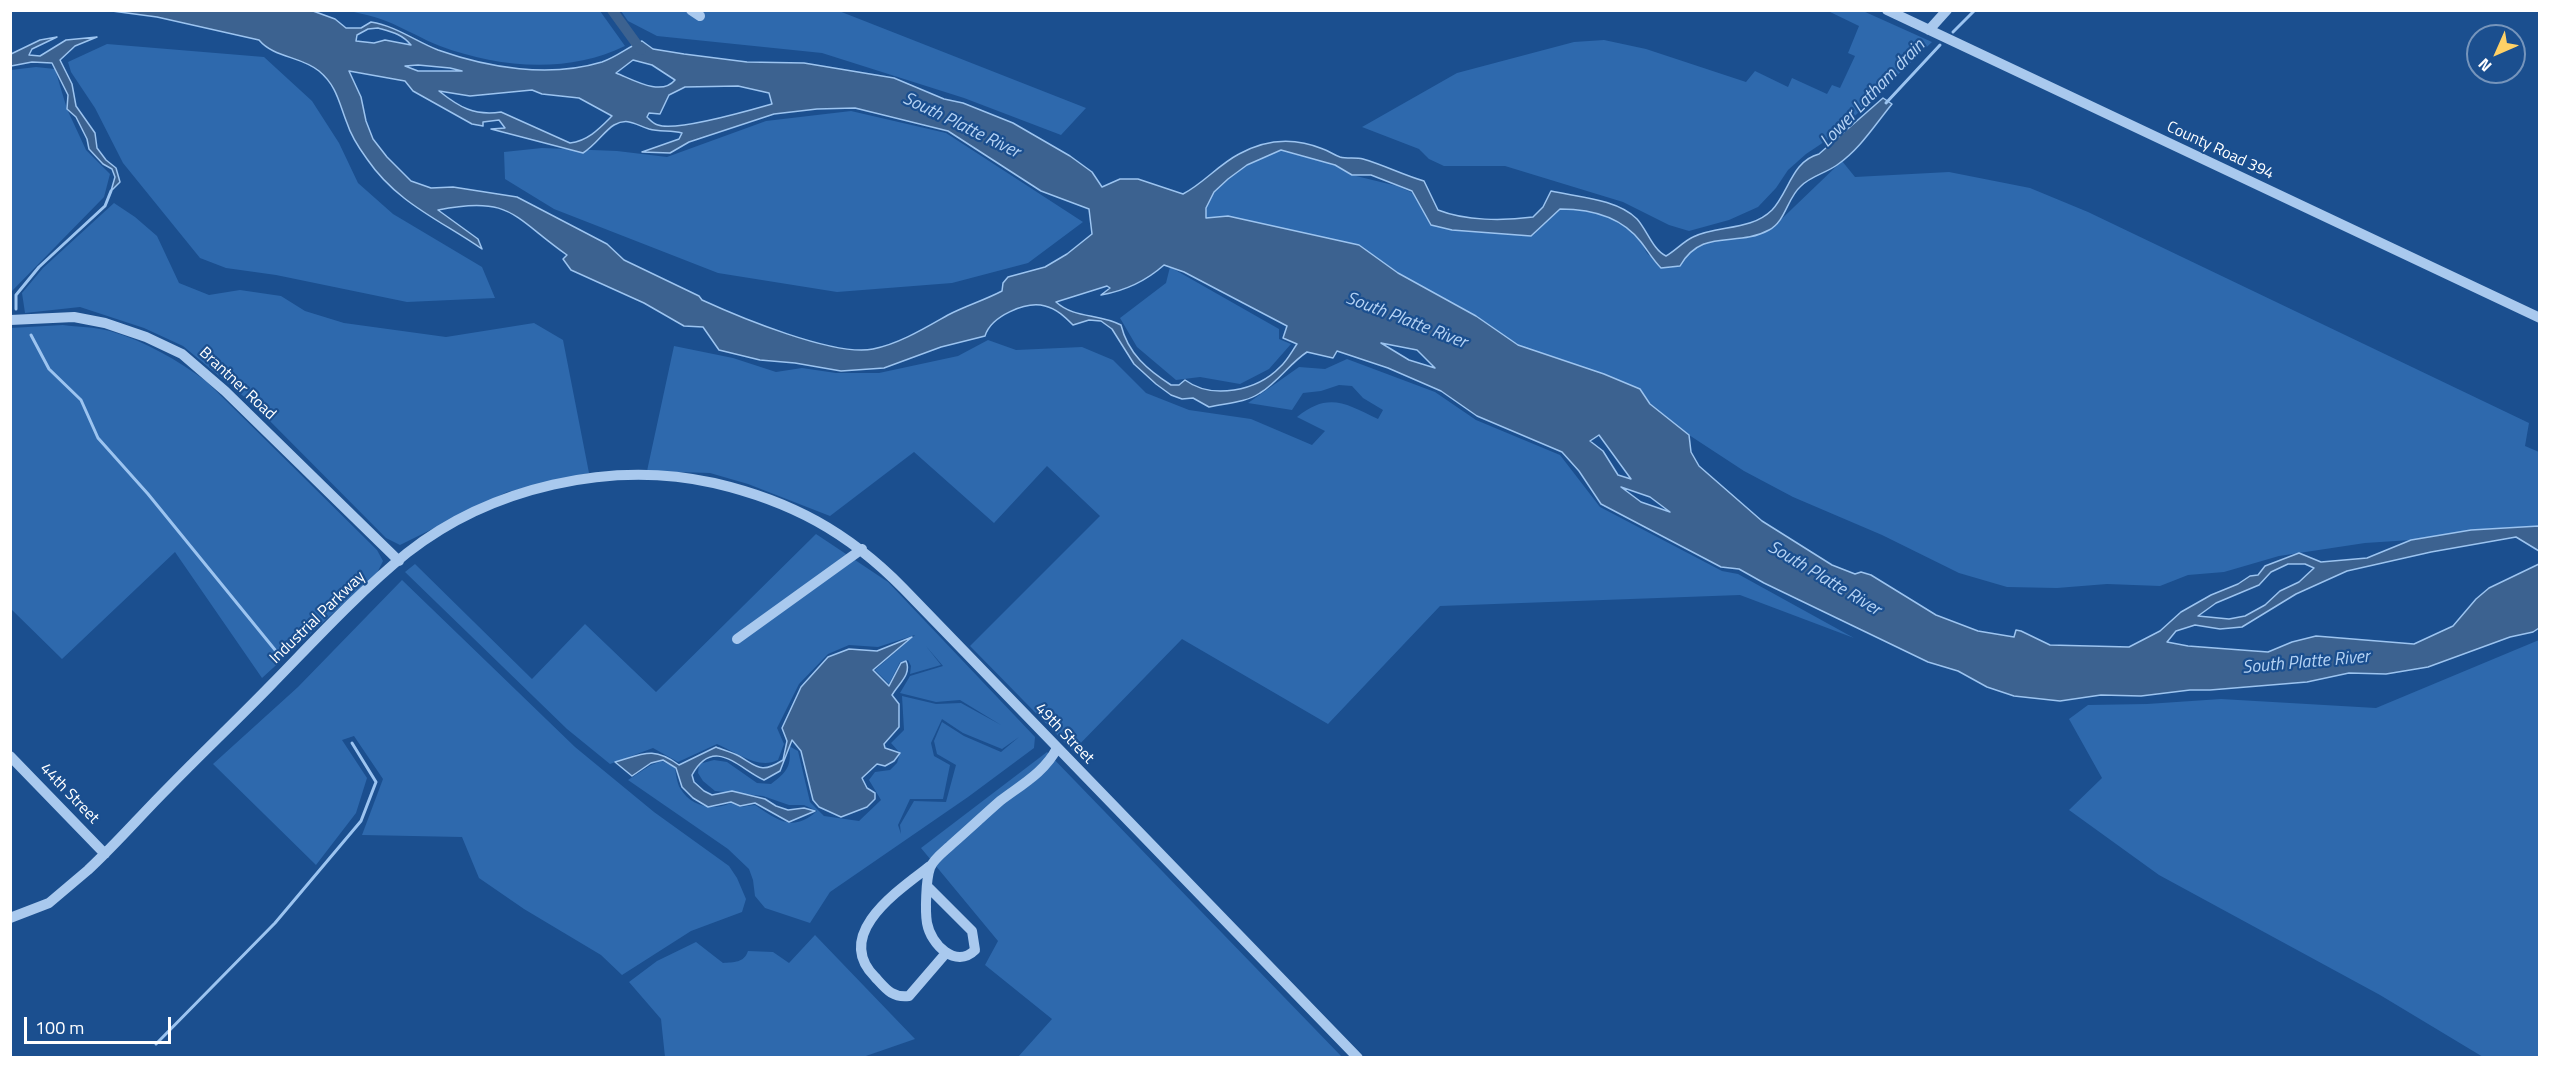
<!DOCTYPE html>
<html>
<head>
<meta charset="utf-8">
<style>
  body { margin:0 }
  #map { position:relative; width:2550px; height:1068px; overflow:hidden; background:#1b4f8f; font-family:"Titillium Web",sans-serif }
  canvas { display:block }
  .frame { position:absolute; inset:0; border:12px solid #fff; pointer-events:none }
  .north { position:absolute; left:2466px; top:24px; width:60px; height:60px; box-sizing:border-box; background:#1b4f8f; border:2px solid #7695bc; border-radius:50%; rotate:225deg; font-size:16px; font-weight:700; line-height:24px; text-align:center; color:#fff }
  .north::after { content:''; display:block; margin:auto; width:21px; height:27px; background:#ffd166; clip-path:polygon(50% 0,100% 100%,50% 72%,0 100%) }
  .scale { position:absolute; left:24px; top:1017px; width:147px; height:27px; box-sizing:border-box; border:3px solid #fff; border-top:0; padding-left:8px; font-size:18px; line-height:21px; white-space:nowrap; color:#fff; -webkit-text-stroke:4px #1b4f8f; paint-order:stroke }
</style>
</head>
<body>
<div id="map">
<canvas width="2550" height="1068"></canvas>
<div class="frame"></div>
<div class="north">N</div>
<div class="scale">100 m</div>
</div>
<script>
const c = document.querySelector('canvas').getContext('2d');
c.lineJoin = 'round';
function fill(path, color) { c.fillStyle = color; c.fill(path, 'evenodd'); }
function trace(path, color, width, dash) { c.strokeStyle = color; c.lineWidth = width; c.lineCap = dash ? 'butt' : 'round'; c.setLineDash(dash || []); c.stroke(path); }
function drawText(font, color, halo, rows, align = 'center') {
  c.font = font + ' "Titillium Web",sans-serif'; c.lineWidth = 4.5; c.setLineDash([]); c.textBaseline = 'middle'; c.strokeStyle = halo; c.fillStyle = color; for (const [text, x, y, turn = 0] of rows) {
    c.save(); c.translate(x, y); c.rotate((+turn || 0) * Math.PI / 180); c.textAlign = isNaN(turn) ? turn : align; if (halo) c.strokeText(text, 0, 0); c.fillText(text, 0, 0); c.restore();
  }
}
fill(new Path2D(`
  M350,11H600L625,46C568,74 499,68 440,46C422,39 404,28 386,21C374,16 362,14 350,11Z
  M621,11H839L1086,108L1061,135L964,98L822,53L657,36L628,21Z
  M1828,11H1863L1932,42L1836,134L1806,154L1788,170L1776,188L1758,207L1729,220L1689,231L1669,225L1623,202L1505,166H1444L1429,159L1419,149L1362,127L1457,73L1574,42L1604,40L1646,49L1746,82L1755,71L1788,87L1792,78L1827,94L1832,85L1840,88L1855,56L1848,53L1859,26Z
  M107,44L264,57L312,101L339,143L358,183L393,214L482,267L495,298L407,302L276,275L226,268L200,258L123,163L95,108L71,72L68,62Z
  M36,67L55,69L67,109L86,150L110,174L104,197L12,291L11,306V70Z
  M851,111L946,133L1083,222L1028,263L952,283L837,292L718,273L554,209L505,179L504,152L542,148L617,151L667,157L766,121Z
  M1281,150L1335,165L1352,175L1397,186L1413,193L1431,225L1531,236L1560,209C1590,209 1619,215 1639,239C1643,244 1645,252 1649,255C1656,261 1671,263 1680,266L1686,255L1698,245L1770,230L1842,161L1855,177L1949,172L2030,188L2088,212L2529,423L2525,446L2539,452V526L2471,530L2411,540L2365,543L2279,556L2224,572L2188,575L2160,586L2107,584L2057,588L2007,587L1959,573L1882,535L1793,497L1744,471L1689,435L1652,405L1640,389L1604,374L1518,345L1476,316L1398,273L1206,218C1204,182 1252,162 1281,150Z
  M114,203L135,217L157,236L179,283L209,295L240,290L281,296L305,311L344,323L446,337L534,323L563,340L589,473L507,492L400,545L386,538L254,405L183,346L144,328L80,307L25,313L22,293L43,268Z
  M1170,267L1279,329V339L1291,344L1269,369L1240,384L1200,377L1176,380L1137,347L1120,318L1166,283Z
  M63,325C78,327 95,327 110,331C145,341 177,360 206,381L377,550L383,561L377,573L262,678L175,552L62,659L11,609L10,328Z
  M988,340L1016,350L1082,347L1113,360L1146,393L1189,410L1251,419L1312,445L1325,431L1297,417C1328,392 1345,403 1378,419L1383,410L1363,398L1352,386L1339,385L1321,391L1303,393L1292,410L1248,403L1299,367L1325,369L1347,359L1435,392L1476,420L1560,455L1600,507L1722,571L1738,574L1854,638L1740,595L1440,606L1328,724L1182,639L1073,751L970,646L1100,516L1047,466L994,523L914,452L830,516L748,484L710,473L647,471L674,346L733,358L776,372L802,368L836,373H879L958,356Z
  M816,534L888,582L1035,737L1034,748L968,797L830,892L810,923L765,908L755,896L753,880L749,869L728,849L628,780L651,765L662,761L675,768C676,774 677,783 680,788C691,807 713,811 731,803L740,807L755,805C778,820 792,833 817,811L804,805H789L763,796L715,791L703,781L698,773L699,764L714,760L727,762L757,783L771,784C787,772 792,766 789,746L798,751L810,802L824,816L859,821L881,800L869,780L875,772L890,770L897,763L900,753L891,743L904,730L902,696L936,704L961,703L1001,725L960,700L936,702L900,693L910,676L943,666L926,646L941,665L910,674L911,666L908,660L900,662L889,684L875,670L915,635L878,647L849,645L828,654L799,684L777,728L784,744L778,760C758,770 736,752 717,744L678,762L653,748L610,764L567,729L405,572L415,564L532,679L585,624L656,692ZM942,719L963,733L1002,749L1019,737L1001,752L964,736L942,722L934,741L937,754L956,765L946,802L914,801L900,825L901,834L898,825L910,799H943L950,765L934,756L931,743Z
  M402,580L575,747L654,812L729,866L737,878L746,899L742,912L691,931L622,975L601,955L524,909L479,878L462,837L362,835L383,779L354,736L342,740L367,778L356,813L316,865L213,764L298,687Z
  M2539,640V1057H2483L2380,995L2159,875L2069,810L2102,778L2069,719L2088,705L2147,704L2221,699L2376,708Z
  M1047,752L1342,1057H1018L1052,1019L985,965L998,941L921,848Z
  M815,935L915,1039L863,1057H665L661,1019L629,982L657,961L696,942L723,963C734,962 744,963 748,951L773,952L789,963Z`), '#2e69ad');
const water = new Path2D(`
  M112,11H313L335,19L346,28H361L371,22C396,26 415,41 438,50C489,68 549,78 602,62C617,57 628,47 642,41L653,49L684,54L747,62L804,63L894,78L944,99L963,103L1013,123L1070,156L1092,172L1102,187L1120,179H1138L1183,194C1204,183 1218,165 1239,154C1266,139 1294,137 1323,149C1329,151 1334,155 1340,157C1347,159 1356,157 1363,159C1384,165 1403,175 1424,181L1438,210C1466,221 1503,221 1533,217L1543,207L1551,191C1578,197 1617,199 1637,219C1647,230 1653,250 1666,256C1675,251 1684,241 1693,237C1718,225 1751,231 1772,210C1789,192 1792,161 1819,154L1883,98L1892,104C1874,126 1860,149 1837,165C1826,173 1811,176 1801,186C1787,198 1786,221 1769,230C1737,248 1702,227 1680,266L1661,268C1653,260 1648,251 1641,242C1621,216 1590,209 1560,209L1531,236L1452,230L1431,225L1412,191L1371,175H1352L1335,165L1281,150L1247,165L1228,179L1214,192L1206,208V218L1228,216L1359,245L1398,273L1476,316L1518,345L1604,374L1640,389L1650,404L1689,435L1691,452L1699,466L1762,521L1832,565L1855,574L1861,572L1871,575L1936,615L1978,631L2014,637L2016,630L2021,631L2050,645L2129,647L2160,631L2181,612L2211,595L2238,584L2250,576L2258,575L2265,566L2299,553L2321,562L2367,558L2411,540L2471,530L2539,526V551L2516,537L2431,552L2347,571L2296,594L2242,627L2220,629L2195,625L2176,631L2167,642L2188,646L2268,652L2292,642L2316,636L2414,644L2453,626L2476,599L2489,588L2539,564V628L2533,632L2510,637L2428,667L2386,674L2349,673L2307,682L2210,690H2190L2141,696L2101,695L2060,701L2014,696L1987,687L1958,671L1928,662L1764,583L1739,569L1721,567L1601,504L1579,471L1562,452L1477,416L1441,391L1388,368L1337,351L1333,358L1307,352C1290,363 1278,382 1260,393C1245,403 1226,403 1209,407L1193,398L1182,399L1171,395L1156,384L1134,364L1112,329L1101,321L1089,320L1073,325C1065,317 1057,309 1045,306C1026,301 991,316 985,336L941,347L884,368L841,371L795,363L760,360L719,350L703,327L684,326L644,303L571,270L563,259L567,255C513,217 511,195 438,210L478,239L482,249C440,220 397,203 367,159C359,148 351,136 347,123C339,103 337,86 319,71C301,56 274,58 259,40L157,17ZM378,28C392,32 402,34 411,45L385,40L374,43L356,41L357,35L368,29ZM633,60L652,65L675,80C661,97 632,79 616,73ZM418,65L450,68L462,71H418L405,66ZM349,71L405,81L413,91L472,124L483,126V122L499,120L505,128L491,129L583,153C596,145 604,131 614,125C628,117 636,125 649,129C660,132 671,130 682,133L679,139L642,152L670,153L689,142L774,114L817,109L855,108L948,131L1041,191L1089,209L1092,234L1067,254L1045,267L1008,277L1003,283L1002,291C985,300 965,306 948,315C925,328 899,344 873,349C835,357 739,317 702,300L699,296L624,260L607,244L517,197L453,187L431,188L411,181L387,157L373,139L366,121L361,97ZM738,86L769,93L772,104C751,110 676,132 658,125C653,124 650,120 647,117L649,113L660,114L669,95L685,87ZM532,90L542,94L579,98L612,116C600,128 588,141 570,143L501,112C474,116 459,107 439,91L470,96ZM1164,265L1184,272L1287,326L1283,338L1297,344C1292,351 1287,361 1280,367C1257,391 1212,400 1185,380L1179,385H1171C1148,370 1128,354 1121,325C1098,313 1075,319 1056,302L1107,286L1110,288L1101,295C1124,291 1146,281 1164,265ZM1381,343L1417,350L1435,368L1409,360ZM1599,435L1631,479L1618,475L1603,451L1590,441ZM1621,487L1650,497L1670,512L1641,502ZM2288,564H2305L2314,568L2299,582L2280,591L2265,605L2245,616L2229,619L2198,616L2216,603L2259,585L2271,572Z
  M57,37L32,49L29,55L40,56L66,40L97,37L75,46L60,60L72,84L76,106L95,133L97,148L106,160L116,168L120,182L111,191L115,177L112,169L103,164L89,149L87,139L76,117L67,109L68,95L52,63L32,62L11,66V54L40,40Z
  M912,637L873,670L889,686L901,663L906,661C912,674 899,683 892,695L899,704V727L884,744L885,748L900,753L894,761L885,766L877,764L862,778L867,788L875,793V799L867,807L841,817L819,807L813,800L801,751L792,740L780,771L764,780C739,769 714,735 692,775L694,782L704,791L712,795L732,791L765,799L776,806L788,810L804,808L815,811L789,822L755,803L740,806L731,802L708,807L693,798L682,787L676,768L663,760L651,763L632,776L615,762C643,754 653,746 679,765L716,747C723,750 732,752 739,756C758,767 761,774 783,760L787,741L782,728L801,687L828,657L849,649L877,651Z`);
fill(water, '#3c6290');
trace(water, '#9cc4f0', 1.5);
trace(new Path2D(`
  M1953,32L1975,10
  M1886,103L1940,45
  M16,309V295L39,267L105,206L111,191
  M31,335L49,369L81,400L98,438L148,494L280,656
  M156,1044L275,923L361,821L376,782L352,743`), '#9cc4f0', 3);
trace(new Path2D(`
  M612,10L641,50`), '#3c6290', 10);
trace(new Path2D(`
  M691,10L700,16
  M1887,10L2540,318
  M1929,30L1947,10
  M10,320L74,317L105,323L146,337L182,354L225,391L399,561
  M737,639L862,549
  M10,756L105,854
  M930,866C899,890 832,934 875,977C886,989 892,998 909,996L946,953
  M928,887L972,931L975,950C956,969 931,945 927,923C925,911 926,879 930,868C933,859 946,850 952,844C968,830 984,815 1000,801C1021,785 1045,772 1057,748
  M10,918L49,903L88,870C116,844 141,815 168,788C202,753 237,720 271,685C315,640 358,593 407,553C491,487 610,460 714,483C791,501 848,532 903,588L1358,1058`), '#a9c9ee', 10);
drawText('16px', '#fff', '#1b4f8f', [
  ["County Road 394",2220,151,25],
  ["Brantner Road",237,384,43],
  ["Industrial Parkway",318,618,-44],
  ["49th Street",1064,734,46],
  ["44th Street",69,794,46]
]);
drawText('italic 18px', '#b5d3f5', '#1b4f8f', [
  ["Lower Latham drain",1873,94,-46],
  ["South Platte River",961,126,26],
  ["South Platte River",1406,321,21],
  ["South Platte River",1824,579,31],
  ["South Platte River",2306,663,-5]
]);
</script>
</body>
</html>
